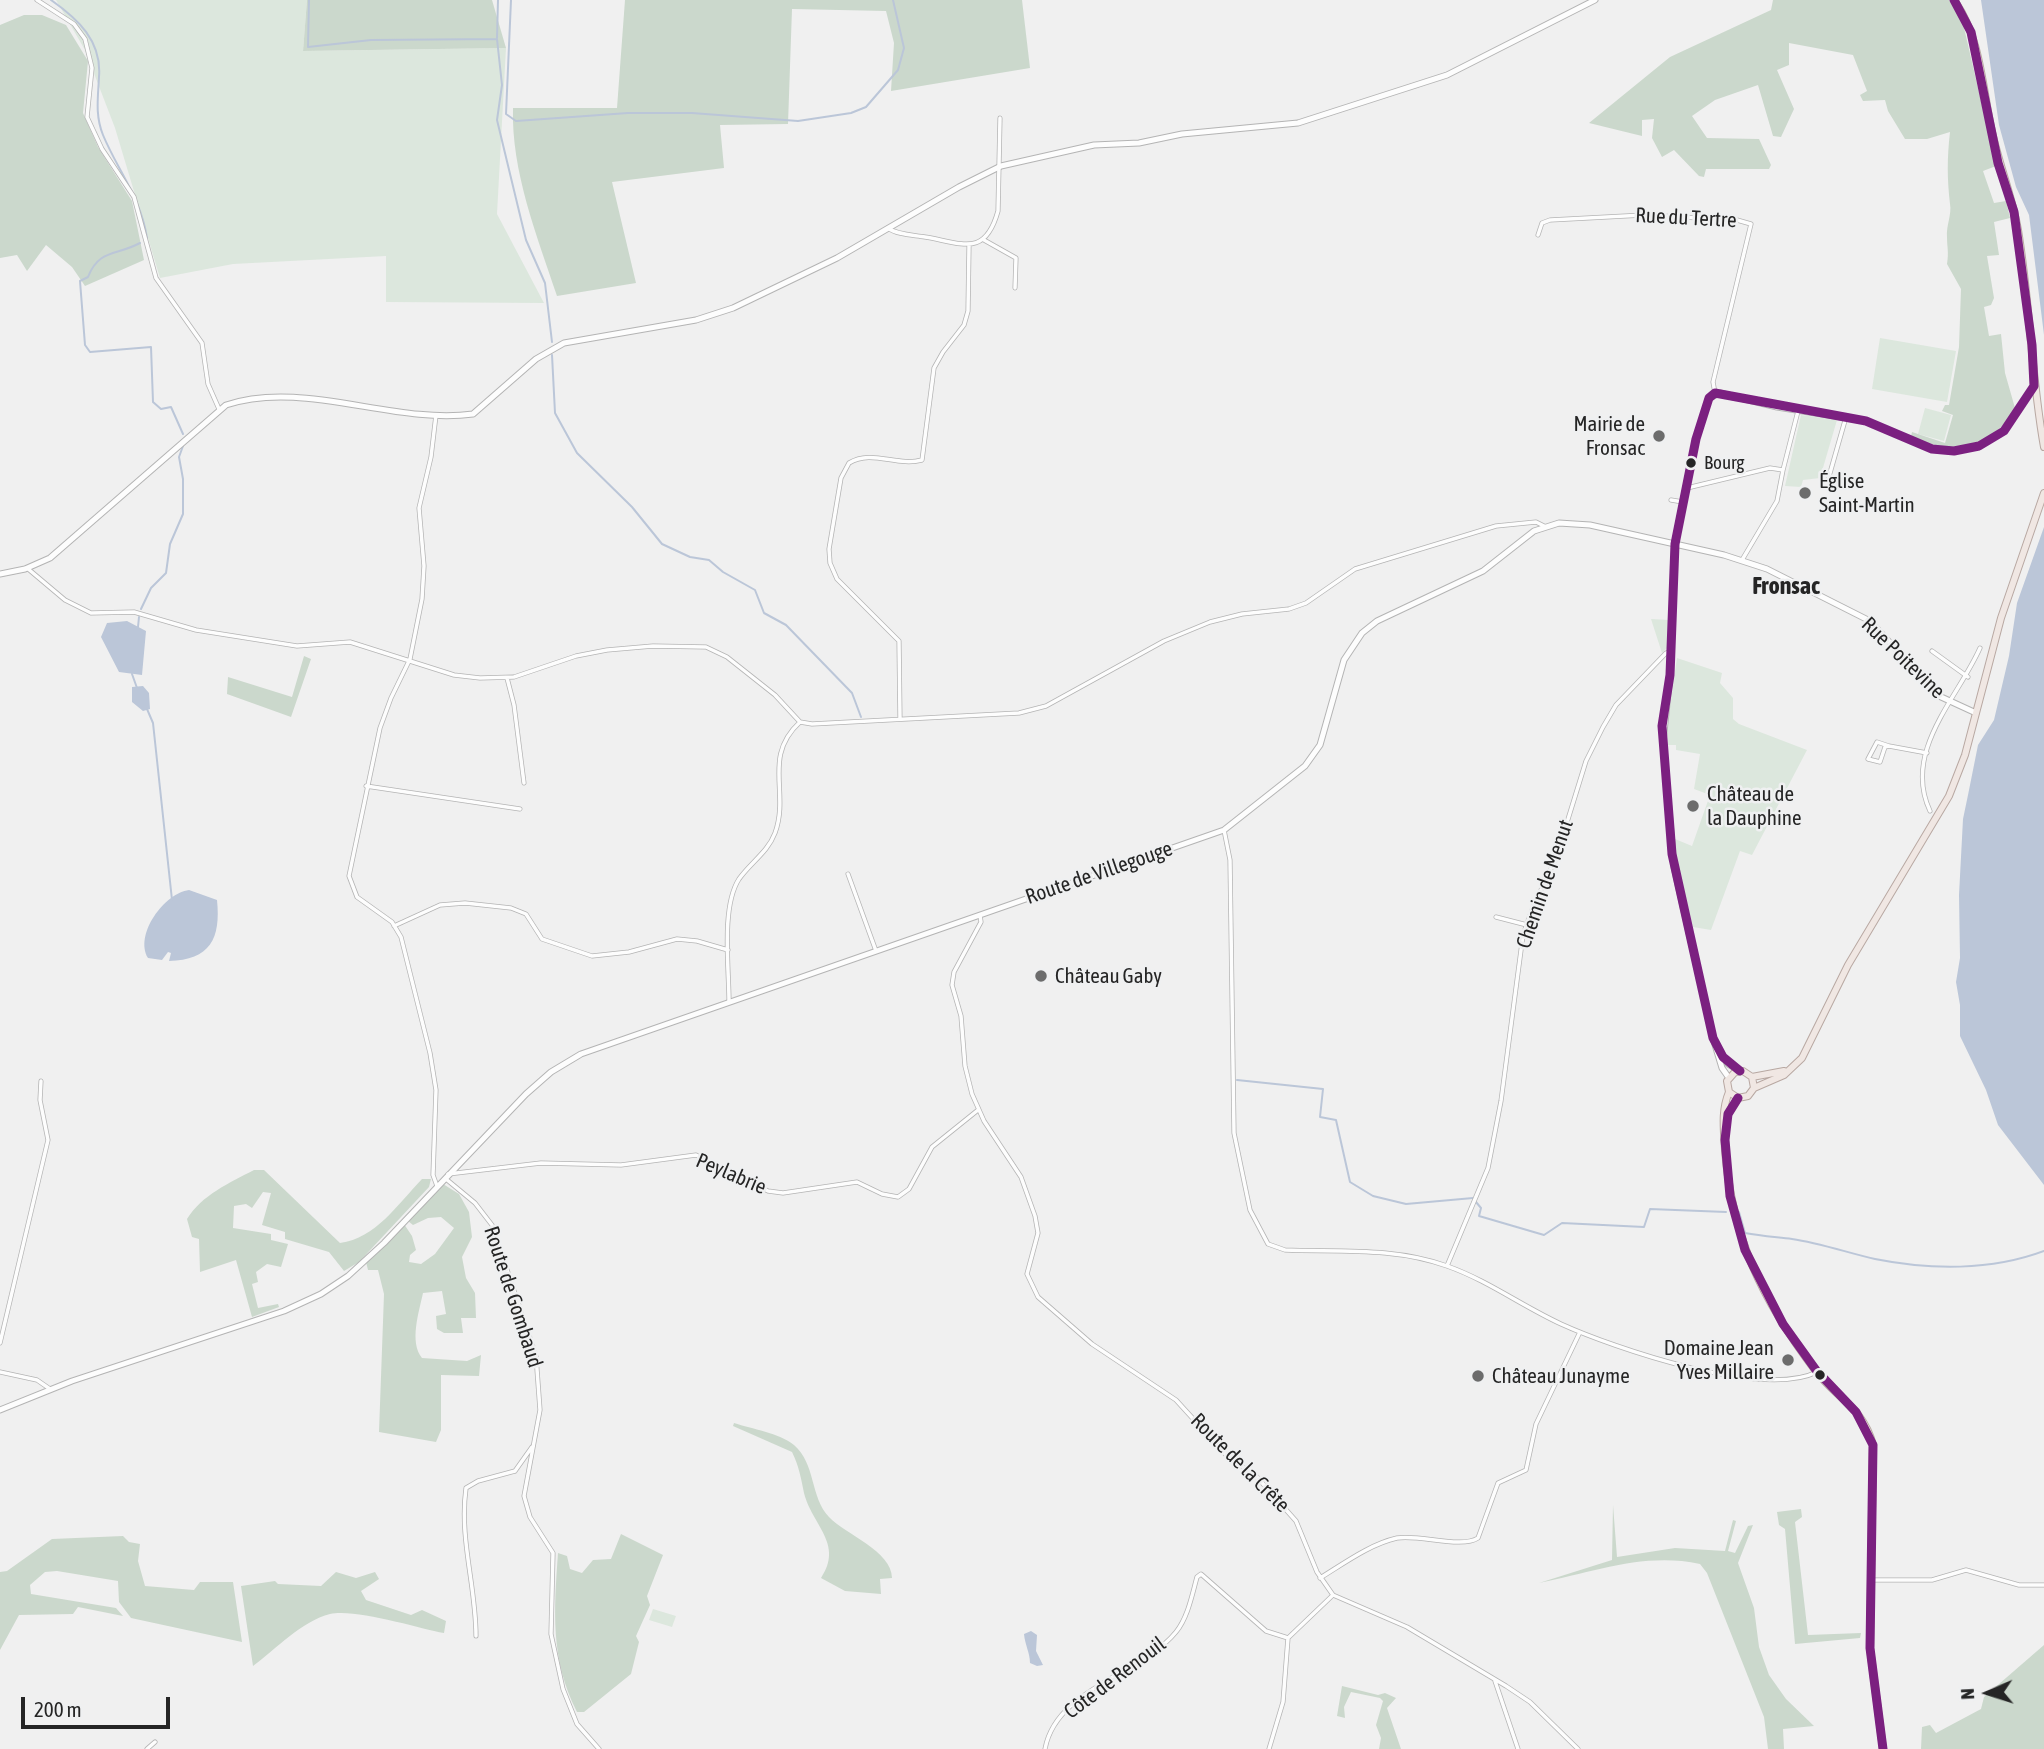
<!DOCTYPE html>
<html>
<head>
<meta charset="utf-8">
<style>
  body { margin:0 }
  #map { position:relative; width:2044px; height:1749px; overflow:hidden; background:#f0f0f0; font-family:"Asap Condensed",sans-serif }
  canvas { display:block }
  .north { position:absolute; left:1953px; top:1658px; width:70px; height:70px; -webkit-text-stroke:5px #eff0f1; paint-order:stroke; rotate:267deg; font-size:19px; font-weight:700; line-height:28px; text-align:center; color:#252525 }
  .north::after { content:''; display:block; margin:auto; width:24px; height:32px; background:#252525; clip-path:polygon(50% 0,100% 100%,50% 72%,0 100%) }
  .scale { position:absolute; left:21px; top:1697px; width:149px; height:32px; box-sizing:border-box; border:4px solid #252525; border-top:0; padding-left:9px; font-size:21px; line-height:24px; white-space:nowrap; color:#252525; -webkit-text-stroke:5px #eff0f1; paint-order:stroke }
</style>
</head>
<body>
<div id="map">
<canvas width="2044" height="1749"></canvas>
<div class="north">N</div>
<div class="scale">200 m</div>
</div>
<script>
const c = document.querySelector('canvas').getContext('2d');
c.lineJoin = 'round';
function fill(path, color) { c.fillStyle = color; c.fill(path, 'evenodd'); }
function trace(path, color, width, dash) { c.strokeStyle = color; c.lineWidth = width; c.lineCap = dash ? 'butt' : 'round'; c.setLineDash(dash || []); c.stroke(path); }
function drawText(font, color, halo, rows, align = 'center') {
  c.font = font + ' "Asap Condensed",sans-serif'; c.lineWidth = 5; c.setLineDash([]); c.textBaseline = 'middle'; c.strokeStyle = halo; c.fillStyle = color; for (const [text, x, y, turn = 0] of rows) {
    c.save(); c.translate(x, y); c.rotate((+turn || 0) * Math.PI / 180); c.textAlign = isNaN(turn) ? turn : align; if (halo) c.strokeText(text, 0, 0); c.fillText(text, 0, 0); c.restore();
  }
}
fill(new Path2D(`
  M56,0H307L303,51L506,48L497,214L544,303L386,302V256L233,264L160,278L115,128L85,50Z
  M1880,338L1956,351L1947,402L1872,389Z
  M1925,408L1951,415L1944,441L1918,434Z
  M1801,415L1837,420L1820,478L1803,480L1801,487L1785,486Z
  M1651,619L1669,620L1668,647L1662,653Z
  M1677,658L1722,673L1720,683L1733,698V719L1739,724L1807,750L1752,855L1740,851L1711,930L1693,927L1677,862L1675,839L1692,846L1710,795L1694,789L1700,754L1676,750V745H1668L1667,727Z
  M653,1609L676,1616L672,1627L649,1620Z`), '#dce7dd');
fill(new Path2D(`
  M307,0H492L506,48L303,51Z
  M625,0H1022L1030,68L891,91L894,43L886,11L792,9L788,124L720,125L724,168L612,182L636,283L557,296C537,236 511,171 513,108H617Z
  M1773,0H1949L1962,19L1996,166L1983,171L1994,203L2006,201L2010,218L1994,222L1999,255L1987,256L1994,298L1991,305L1984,307L1989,336L2001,334L2005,373L2015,408C1989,452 1956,457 1911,436L1912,432L1945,443L1953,415L1942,411L1945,405H1949L1959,347L1961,289L1947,264C1949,252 1947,247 1947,237C1946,226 1952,214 1950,204C1947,179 1947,158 1950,132L1927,139H1905L1888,111L1885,100L1863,101L1860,95L1867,91L1853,55L1789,43V65L1777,70L1794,109L1781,137L1773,136L1758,85L1715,100L1692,116L1707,138L1759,139L1771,165L1769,169H1706L1704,177L1699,176L1674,150L1662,157L1652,138L1654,119L1642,120V136L1589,123L1670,57L1771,10Z
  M24,15H42L66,25L88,61L83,113L98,147L132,201L144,260L85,286L72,267L46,245L27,271L17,255L0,258V25Z
  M304,656L311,659L291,717L227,694L228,677L292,697Z
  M254,1170H264L340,1243C376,1238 397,1205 422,1179H431L429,1187L359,1262L344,1271L329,1252L285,1239V1232L262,1225L271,1193L263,1192L252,1208L246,1204L234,1206L233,1228L271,1234V1240L288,1244L281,1267L267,1264L256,1272L258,1282L252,1284L258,1308L278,1304L279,1307L252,1317L236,1260L200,1272L199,1239L192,1237L187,1219C202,1195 229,1183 254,1170Z
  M443,1184L459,1194L469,1212L472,1237L462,1257L466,1278L475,1293L476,1318H461L463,1333H444L437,1329L436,1316L446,1314L442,1291L423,1293C419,1312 409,1342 422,1358L467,1361L481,1355L479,1376L441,1375V1430L436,1442L379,1432L384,1294L378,1270H368L366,1262L404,1224L412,1236L416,1250L410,1255L409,1262L421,1264L435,1254L454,1228L441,1217L428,1218L413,1225L408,1221Z
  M734,1423C752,1429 779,1433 794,1445C816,1464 810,1497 829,1517C845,1534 892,1551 892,1578L880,1579L881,1594L845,1591L821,1578C844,1544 812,1525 804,1493C801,1478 799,1466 792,1452L733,1426Z
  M1613,1505L1617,1557L1675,1548L1725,1551L1733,1520L1736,1521L1728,1551L1735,1553L1748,1526L1753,1525L1738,1563L1754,1608L1759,1647L1769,1675L1786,1699L1814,1726L1783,1729L1784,1749H1768L1764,1717L1707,1573L1700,1564C1644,1552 1594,1572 1539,1583L1612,1560Z
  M1801,1509L1802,1517L1795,1522L1808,1635L1861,1633L1860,1638L1795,1644L1785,1529L1779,1525L1777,1512Z
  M621,1534L663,1555L647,1596L650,1605L636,1636L639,1642L631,1674L584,1712H577C550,1659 554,1610 558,1553L567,1556L570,1569L582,1573L593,1560L611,1559Z
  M123,1536L129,1542L140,1544L138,1561L145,1586L194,1590L200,1582H233L242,1642L131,1618L119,1602L118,1581L57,1571L45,1572L30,1585L31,1594L116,1608L123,1616L78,1607L73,1614L19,1615L0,1650V1572L7,1571L52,1539Z
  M336,1572L356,1578L375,1572L379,1579L361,1591L366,1600L411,1615L422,1610L446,1621L444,1633C418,1628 354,1608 330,1614C302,1621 276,1649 253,1666L241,1586L275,1581L278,1584L321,1586Z
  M2044,1645V1749H1921L1922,1727L1930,1725L1936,1733L1981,1709L1984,1697Z
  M1342,1686L1378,1695L1385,1693L1396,1698L1387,1708L1401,1749H1379L1381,1738L1376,1725L1383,1701L1380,1698L1351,1692L1344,1707L1345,1718L1337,1716Z`), '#cbd8cc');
fill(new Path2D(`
  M1981,0H2044V335L2029,215L2016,187L1999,125Z
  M2044,527V1185L1998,1125L1986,1090L1960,1036V1005L1956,982L1960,958L1959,895L1963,819L1968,795L1978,745L1994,720L2009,656L2017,603Z
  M127,621L146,631L142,675L119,672L101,637L107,623Z
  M143,686L149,693L150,709L143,711L132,702V687Z
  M189,890L217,900C221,939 210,960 169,961L171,953L168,952L162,960L148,958C134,934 165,893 189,890Z
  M1031,1631L1037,1635L1036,1651L1043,1665L1037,1666L1030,1663C1030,1653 1025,1645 1024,1634Z`), '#bbc6d8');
trace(new Path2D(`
  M51,0C78,19 102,41 99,77C98,98 95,115 103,135C118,171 141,198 147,238
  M309,0L308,47L371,40L497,39L502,85L497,120L526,240L545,283L552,342
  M511,0L506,114L516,121L628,113H692L798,121L851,113L866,107L898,70L904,48L893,0
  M497,38L498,0
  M140,243C116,256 99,249 88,277L80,281L85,345L90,352L151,347L153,402L161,409L171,407L183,434
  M552,355L555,413L577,453L632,507L662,544L690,557L709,560L723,572L755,590L764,613L786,625L852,693L861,717
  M141,609L151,588L166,573L170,544L183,514V479L179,457L183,446
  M138,627L139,617
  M132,674L137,688
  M147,709L153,723L172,900
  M1237,1080L1323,1089L1320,1117L1336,1120L1350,1182L1373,1196L1406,1204L1473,1198
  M1476,1202L1481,1208L1479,1216L1544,1235L1562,1223L1644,1227L1650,1209L1726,1212
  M1739,1212L1745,1233C1761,1236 1776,1237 1792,1239C1820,1243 1848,1253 1875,1259C1930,1270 1991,1271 2044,1251`), '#bbc6d8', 2);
const minor = new Path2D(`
  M37,0L74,24L85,39L92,68L87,117L102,149L134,197L156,278L202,343L208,384L219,409
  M888,228C897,235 914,235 925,237C962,243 985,258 998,211L1000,118
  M1538,235L1542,223L1550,220L1644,215L1737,220L1751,224L1713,382L1715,393
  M984,240L1016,258L1015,288
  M436,415L431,457L419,508L424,566L422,599L410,659L391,698L380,728L349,876L357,897L392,922L401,937L430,1053L436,1090L433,1175L437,1186
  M1783,470L1798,411
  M1828,480L1846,417
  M1687,488L1770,468L1783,470L1777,501L1742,560
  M1671,500L1683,502
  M27,568L65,600L91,613L134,612L196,630L297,646L350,642L454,675L480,678L514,677L576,656L607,650L653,646L706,647L727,657L775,695L800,722
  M1932,651L1968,677
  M507,678L514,705L524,783
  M900,719L899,641L837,579L830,563L829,549L841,478L849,463C872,449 897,467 922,460L934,368L943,352L964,325L968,311L969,246
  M1889,746L1877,742L1868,759L1880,762L1885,747L1889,746L1927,753
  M366,786L520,809
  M1930,811C1902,751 1958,698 1980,648
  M1224,830L1230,860L1234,1133L1250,1210L1268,1244L1285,1250C1339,1252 1395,1247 1447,1266C1487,1280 1522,1306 1561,1324C1614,1348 1762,1399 1817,1372
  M848,874L876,951
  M980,915L981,922L954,972L952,985L961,1016L965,1066L972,1094L984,1121L1021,1177L1035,1216L1038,1233L1027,1274L1038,1297L1092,1344L1176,1400L1227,1456L1256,1476L1296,1521L1317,1572L1333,1595L1407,1627L1506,1686L1530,1702L1578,1749
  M1496,917L1527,925
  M394,926L440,905L465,903L511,908L526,914L542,939L592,956L629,952L677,939L697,941L728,950
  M729,1001C729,968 721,907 739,879C750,863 768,852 775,833C790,792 762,757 800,722L812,724L1019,713L1046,706L1164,641L1210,622L1242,614L1289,609L1306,603L1355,569L1496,526L1536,522L1544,526
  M448,1174L541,1163L621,1165L696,1155L768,1191L783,1193L857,1182L882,1194L898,1197L909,1189L932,1147L978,1110
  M446,1179L475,1203L492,1225L536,1356L540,1410L524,1496L530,1517L553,1553L551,1634L563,1689L577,1724L599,1749
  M1447,1266L1488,1168L1501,1101L1523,935L1533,907L1556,858L1586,761L1603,727L1616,705L1666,653L1671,651
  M0,1343L48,1140L40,1100L41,1081
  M0,1372L37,1380L50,1389
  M515,1471L532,1447
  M1320,1578C1343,1564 1370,1544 1397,1538C1420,1534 1461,1549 1478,1538L1498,1483L1526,1470L1536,1424L1580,1332
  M1872,1580H1932L1966,1570L2019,1585H2044
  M476,1636C476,1586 459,1539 466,1488L478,1481L515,1471
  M1288,1638L1333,1595
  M1495,1681L1518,1749
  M147,1749L155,1742
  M1045,1749C1056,1688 1141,1675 1176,1632C1188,1617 1192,1595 1197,1577L1201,1574L1266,1631L1288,1638
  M1269,1749L1283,1702L1288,1638`);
const tertiary = new Path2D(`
  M0,574L25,569L50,558L226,405C303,379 394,425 473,414L536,359L564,343L696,320L733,308L837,258L959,187L1001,166L1094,145L1139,143L1182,134L1298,123L1447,75L1595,0
  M1719,1052L1728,1064L1740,1071
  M1729,1078L1722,1068L1713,1038L1674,867L1663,742L1670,675L1675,544L1696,439L1709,398L1720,393L1777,407L1866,421L1932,449L1954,451L1979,446L2004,431L2034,386
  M0,1410L72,1381L284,1311L321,1294L348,1276L384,1243L526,1094L551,1072L581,1054L1224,830L1305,766L1320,745L1344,660L1362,633L1377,621L1483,571L1534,531L1559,523L1590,525L1724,555L1767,569L1870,621L1939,696L1976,713`);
const primary = new Path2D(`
  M1954,0C1980,36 1982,84 1991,127C1998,162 2012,195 2018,230C2030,302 2031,375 2044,447
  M1752,1077L1784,1071
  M1754,1088L1784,1075L1802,1058L1848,965L1949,796L1965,755L2001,618L2044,493
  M1729,1092C1721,1111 1724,1130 1725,1150C1732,1238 1762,1300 1815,1370C1837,1399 1863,1407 1873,1445L1870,1648L1883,1749
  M1726,1118L1738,1098L1748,1096L1754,1088L1752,1077L1743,1071L1735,1072L1727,1081L1729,1092L1738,1098`);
trace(minor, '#b4b4b4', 5);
trace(tertiary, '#b4b4b4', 7);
trace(primary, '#b8a8a2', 8);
trace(minor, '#fdfdfd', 3.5);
trace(tertiary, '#fdfdfd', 5);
trace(primary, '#f0e7e3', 6);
trace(new Path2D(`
  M1954,0L1971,32L1998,163L2014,212L2032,345L2034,386
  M1715,393L1709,398L1696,439L1675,544L1670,675L1662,726L1672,854L1713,1038L1723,1057L1740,1071
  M1715,393L1866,421L1932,449L1954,451L1979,446L2004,431L2034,386
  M1738,1098L1728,1114L1725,1140L1730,1196L1745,1250L1783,1324L1816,1370L1856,1412L1873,1445L1870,1648L1883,1749`), '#7b2080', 9);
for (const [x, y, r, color] of [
  [1659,436,7,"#6c6c6c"],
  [1691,463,6,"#252525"],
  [1805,493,7,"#6c6c6c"],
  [1693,806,7,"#6c6c6c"],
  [1041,976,7,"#6c6c6c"],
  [1788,1360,7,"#6c6c6c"],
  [1820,1375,6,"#252525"],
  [1478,1376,7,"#6c6c6c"]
]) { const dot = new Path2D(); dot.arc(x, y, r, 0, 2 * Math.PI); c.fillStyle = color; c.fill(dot); trace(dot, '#eff0f1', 2.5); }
drawText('19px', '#252525', '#eff0f1', [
  ["Bourg",1704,463]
], 'left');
drawText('21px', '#252525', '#eff0f1', [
  ["Rue du Tertre",1686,218,3],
  ["Rue Poitevine",1903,658,44],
  ["Route de Villegouge",1099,873,-19],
  ["Chemin de Menut",1545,884,-71],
  ["Peylabrie",731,1174,23],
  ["Route de Gombaud",513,1297,72],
  ["Route de la Crête",1240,1463,45],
  ["Côte de Renouil",1115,1678,-37]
]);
drawText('21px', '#252525', '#eff0f1', [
  ["Mairie de",1645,424,"right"],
  ["Fronsac",1645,448,"right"],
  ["Église",1819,481],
  ["Saint-Martin",1819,505],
  ["Château de",1707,794],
  ["la Dauphine",1707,818],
  ["Château Gaby",1055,976],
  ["Domaine Jean",1774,1348,"right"],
  ["Yves Millaire",1774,1372,"right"],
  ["Château Junayme",1492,1376]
], 'left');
drawText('bold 24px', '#252525', '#eff0f1', [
  ["Fronsac",1786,586]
]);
</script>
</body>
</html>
